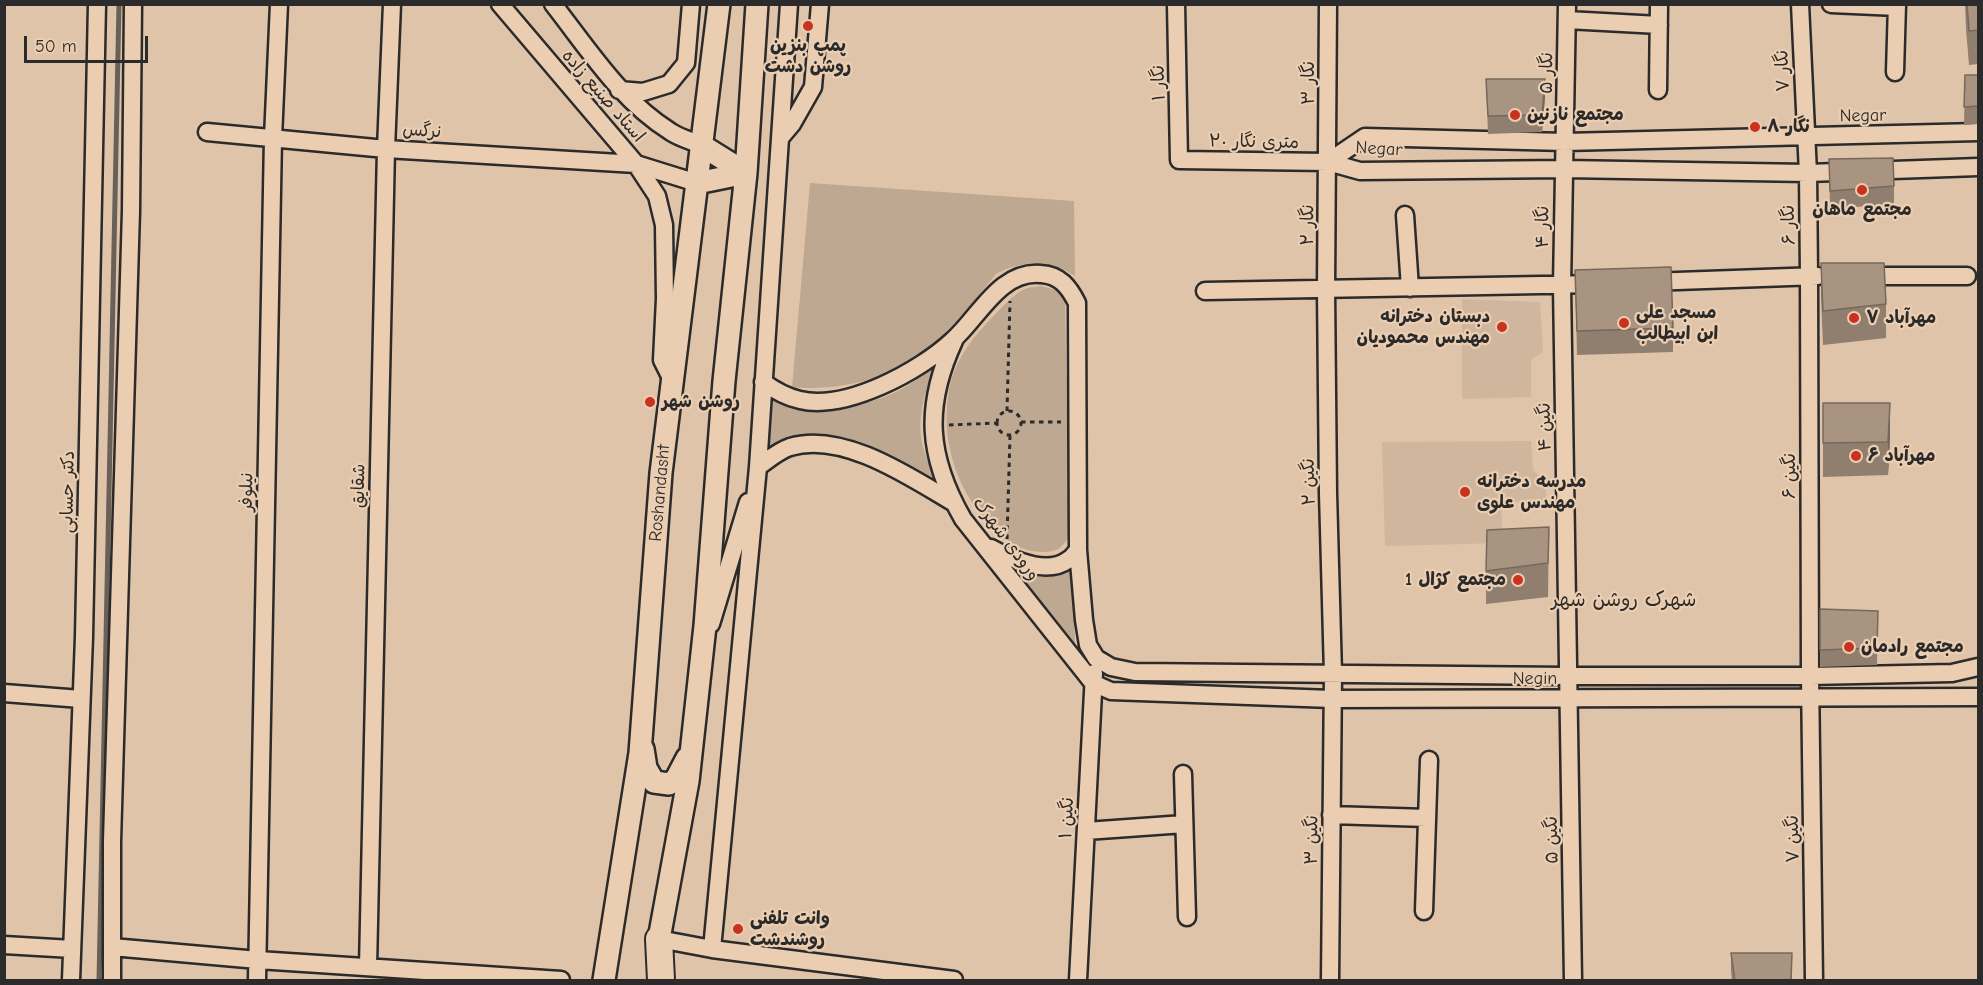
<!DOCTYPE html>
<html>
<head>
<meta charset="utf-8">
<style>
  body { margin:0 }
  #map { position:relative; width:1983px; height:985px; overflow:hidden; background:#e0c4a9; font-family:"Comic Neue",sans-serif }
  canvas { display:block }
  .frame { position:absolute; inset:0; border:6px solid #2b2b2b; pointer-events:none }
  .scale { position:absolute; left:24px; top:36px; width:124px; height:27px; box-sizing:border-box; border:3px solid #2b2b2b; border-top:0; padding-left:8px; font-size:18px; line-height:21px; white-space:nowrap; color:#2b2b2b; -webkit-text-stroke:4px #ebceb1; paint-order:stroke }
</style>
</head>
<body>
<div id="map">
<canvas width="1983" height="985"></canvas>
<div class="frame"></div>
<div class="scale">50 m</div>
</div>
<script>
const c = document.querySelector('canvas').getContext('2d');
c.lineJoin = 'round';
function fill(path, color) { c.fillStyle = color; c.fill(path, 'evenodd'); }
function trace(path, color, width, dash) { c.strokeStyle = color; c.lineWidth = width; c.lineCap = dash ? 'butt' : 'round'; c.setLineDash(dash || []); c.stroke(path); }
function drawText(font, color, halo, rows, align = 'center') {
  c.font = font + ' "Comic Neue","Playpen Sans Arabic",sans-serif'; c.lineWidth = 4.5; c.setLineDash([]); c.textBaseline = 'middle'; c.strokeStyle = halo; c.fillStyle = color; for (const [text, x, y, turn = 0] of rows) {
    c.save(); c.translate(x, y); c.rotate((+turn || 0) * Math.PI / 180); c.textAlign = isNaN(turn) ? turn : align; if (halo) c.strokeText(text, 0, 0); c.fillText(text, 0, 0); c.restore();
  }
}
fill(new Path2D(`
  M1462,299L1540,302L1543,352L1531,360V397L1462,399Z
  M1531,441L1533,470L1546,483V501L1501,502L1503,543L1385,546L1382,442Z`), '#cfb69d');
fill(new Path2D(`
  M810,183L1074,201L1075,276C1051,260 1021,260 996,274C975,299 955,326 931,346C895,378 840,392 792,387Z
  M1041,286L1056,290L1065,297L1069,537C1062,548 1056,552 1043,552C1023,552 1009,543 995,530C959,496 941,445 948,396C952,367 967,344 986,324C995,315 1012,295 1023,290C1028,287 1035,287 1041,286Z
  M934,366C925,392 916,419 923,447C926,459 933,471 938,483C900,459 846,426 800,436C788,438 777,444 766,449L768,398C781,404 794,410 808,411C836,413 883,401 907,386C916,380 925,373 934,366Z
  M1014,566C1035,571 1053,578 1073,566L1075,647Z`), '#bea891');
trace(new Path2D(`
  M99,980L119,4`), '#696057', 5);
const minor = new Path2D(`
  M500,4L636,164L697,183
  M553,4C589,50 621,101 671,132C680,138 692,141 701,145
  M1176,4L1179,160L1328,162L1360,171L1564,169L1808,173L1978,167
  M1328,4L1326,290L1328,493L1333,674L1330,980
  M1567,4L1562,286L1573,980
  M1800,4L1808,173L1809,276L1810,676L1814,980
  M1831,4L1897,7
  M1567,20L1659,25
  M1895,72L1897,4
  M619,90L643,92L669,84L686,63L691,4
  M1658,90L1659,4
  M207,132L386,149L636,164L657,196L664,225L665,299L662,360L672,380
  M781,137L792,124L813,87L820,4
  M1328,162L1365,137L1565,142L1978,132
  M1405,215L1410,288
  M1862,276H1967
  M1649,282L1818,276
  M1205,291L1597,284
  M954,341C924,406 927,456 963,519L1093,683L1111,691L1332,699L1978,697
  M763,382C774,390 786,397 800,400C846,411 920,371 953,340C979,317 1000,270 1041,274C1060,275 1069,287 1077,303L1078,550L1084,620L1088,645L1096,658L1111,667L1135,672L1568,676H1810L1952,673L1978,667
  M758,467C768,460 778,451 790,447C843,431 910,477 954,503
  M991,548C1011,559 1046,576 1068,560C1072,558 1075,553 1078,550
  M711,624L748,502
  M4,693L81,699
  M1183,774L1187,917
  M1331,815L1427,818
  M1086,831L1184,824
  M1424,911L1429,760
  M659,939L712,949L954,980
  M4,945L72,949
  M112,947L258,960L561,980
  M712,949L758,467L789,4
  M368,967L386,149L392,4
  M71,980L84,637L97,4
  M112,980V841L131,211L133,4
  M257,980L273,138L279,4
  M1078,980L1094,673`);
const major = new Path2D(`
  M701,145L746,173
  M697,183L746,173
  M643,749L646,768L654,782L669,784L676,779L687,758
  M659,939L688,781L705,626L724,381L746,173L757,4
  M604,980L640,753L661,473L719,4`);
const highway = new Path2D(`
  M659,939L661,980`);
trace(minor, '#2b2b2b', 21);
trace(major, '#2b2b2b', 26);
trace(highway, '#2b2b2b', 30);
trace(new Path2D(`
  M997 423a12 12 0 1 1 24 0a12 12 0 1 1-24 0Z
  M1007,411L1010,301
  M1021,422H1061
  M949,425L997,423
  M1007,539L1010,436`), '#2b2b2b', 3, [4.5, 4.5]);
trace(minor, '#ebceb1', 16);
trace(major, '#ebceb1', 21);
trace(highway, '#ebceb1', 26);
fill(new Path2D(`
  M1965,4H1978V64L1969,65L1966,29Z
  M1965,75H1978V124L1964,125Z
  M1486,79L1545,97L1542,132L1488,134Z
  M1829,159L1894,186V204L1830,209Z
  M1821,263L1886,304V338L1823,345L1821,297Z
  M1575,270L1673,328V352L1577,355Z
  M1823,403L1890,437L1888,475L1823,477Z
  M1549,527L1548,597L1486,604V571Z
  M1820,609L1878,611L1877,665L1820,667Z
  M1731,953H1792V981H1732L1731,971Z`), '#907f6f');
fill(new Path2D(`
  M1545,79V97L1542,132V115Z
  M1890,403V437L1888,475V442Z`), '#76685a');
const building = new Path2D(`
  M1967,4H1978V30L1969,31Z
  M1965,75H1978V106L1964,107Z
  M1486,79H1545L1542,115L1488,116Z
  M1893,158L1894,186L1830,191L1829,159Z
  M1821,263H1884L1886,304L1823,311Z
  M1671,267L1673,328L1577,331L1575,270Z
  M1823,403H1890L1888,442L1823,443Z
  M1549,527L1548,563L1486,571L1487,530Z
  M1820,609L1878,611L1877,648L1820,650Z
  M1731,953H1792L1791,981H1735Z`);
fill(building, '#a89481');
trace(building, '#76685a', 1.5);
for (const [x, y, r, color] of [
  [808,26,6,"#c8321e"],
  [1515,115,6,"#c8321e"],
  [1755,127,6,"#c8321e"],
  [1862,190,6,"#c8321e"],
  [1854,318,6,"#c8321e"],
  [1624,323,6,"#c8321e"],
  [1502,327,6,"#c8321e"],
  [650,402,6,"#c8321e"],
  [1856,456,6,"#c8321e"],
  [1465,492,6,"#c8321e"],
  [1518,580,6,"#c8321e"],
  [1849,647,6,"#c8321e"],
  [738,929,6,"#c8321e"]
]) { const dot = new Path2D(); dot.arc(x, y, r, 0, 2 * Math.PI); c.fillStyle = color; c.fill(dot); trace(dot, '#ebceb1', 2); }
drawText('bold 18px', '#2b2b2b', '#ebceb1', [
  ["پمپ بنزین",808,46,"center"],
  ["روشن دشت",808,67,"center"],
  ["مجتمع نازنین",1527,115],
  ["نگار ۸",1767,127],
  ["مجتمع ماهان",1862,210,"center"],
  ["مسجد علی",1636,313],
  ["ابن ابیطالب",1636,334],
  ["دبستان دخترانه",1490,317,"right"],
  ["مهندس محمودیان",1490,338,"right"],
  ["مهرآباد ۷",1866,318],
  ["روشن شهر",662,402],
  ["مهرآباد ۶",1868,456],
  ["مدرسه دخترانه",1477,482],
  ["مهندس علوی",1477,503],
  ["مجتمع کژال 1",1506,580,"right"],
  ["مجتمع رادمان",1861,647],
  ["وانت تلفنی",750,919],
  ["روشندشت",750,940]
], 'left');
drawText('18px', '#2b2b2b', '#ebceb1', [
  ["نگار ۷",1783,71,-92],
  ["نگار ۵",1547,73,-89],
  ["نگار ۱",1159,83,-91],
  ["نگار ۳",1309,83,-90],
  ["استاد صنیع زاده",603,96,49],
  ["Negar",1863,116,-1],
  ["نرگس",422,131,4],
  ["۲۰ متری نگار",1254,142,1],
  ["Negar",1379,149,3],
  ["نگار ۲",1308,225,-89],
  ["نگار ۶",1789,225,-91],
  ["نگار ۴",1543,227,-89],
  ["نگین ۴",1545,427,-91],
  ["نگین ۶",1790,476,-90],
  ["نگین ۲",1309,482,-91],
  ["شقایق",359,486,-89],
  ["دکتر حسابی",68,492,-89],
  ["نیلوفر",247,492,-89],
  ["Roshandasht",660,493,-85],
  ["ورودی شهرک",1006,539,53],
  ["Negin",1535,679],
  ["نگین ۱",1067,818,-87],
  ["نگین ۷",1793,839,-91],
  ["نگین ۳",1312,840,-89],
  ["نگین ۵",1552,840,-91]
]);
drawText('20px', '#2b2b2b', '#ebceb1', [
  ["شهرک روشن شهر",1624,600]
]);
</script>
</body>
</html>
